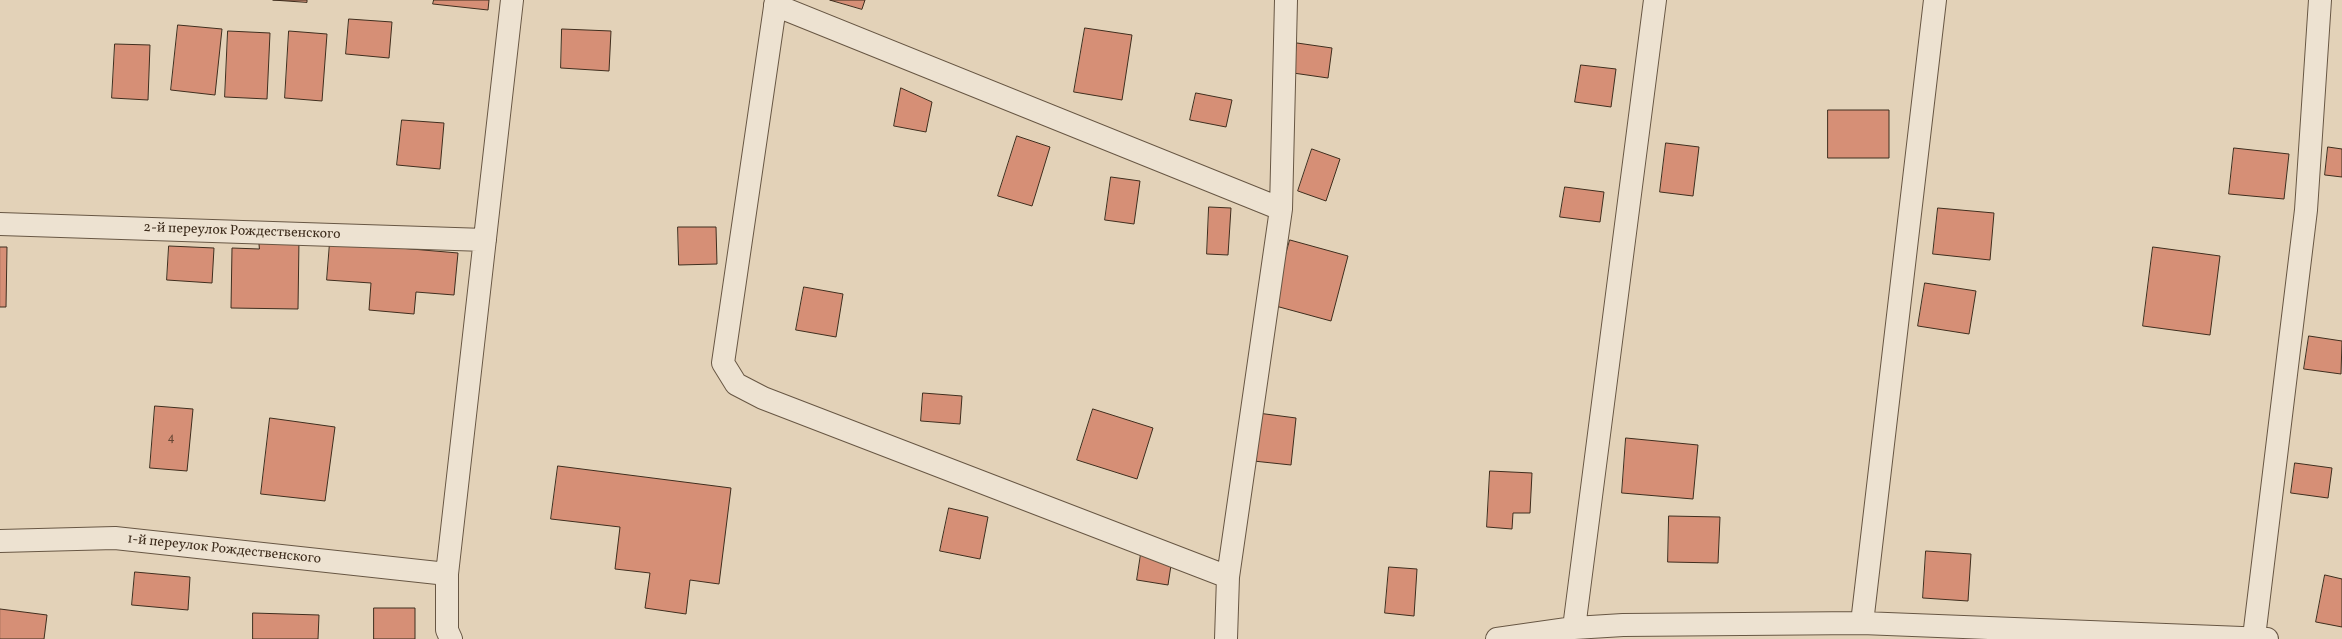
<!DOCTYPE html>
<html>
<head>
<meta charset="utf-8">
<style>
  body { margin:0 }
  canvas { display:block; background:#e3d2b8 }
</style>
</head>
<body>
<canvas width="2342" height="639"></canvas>
<script>
const c = document.querySelector('canvas').getContext('2d');
c.lineJoin = 'round';
function fill(path, color) { c.fillStyle = color; c.fill(path, 'evenodd'); }
function trace(path, color, width, dash) { c.strokeStyle = color; c.lineWidth = width; c.lineCap = dash ? 'butt' : 'round'; c.setLineDash(dash || []); c.stroke(path); }
function drawText(font, color, halo, rows, align = 'center') {
  c.font = font + ' Vollkorn,serif'; c.lineWidth = 4; c.setLineDash([]); c.textBaseline = 'middle'; c.strokeStyle = halo; c.fillStyle = color; for (const [text, x, y, turn = 0] of rows) {
    c.save(); c.translate(x, y); c.rotate((+turn || 0) * Math.PI / 180); c.textAlign = isNaN(turn) ? turn : align; if (halo) c.strokeText(text, 0, 0); c.fillText(text, 0, 0); c.restore();
  }
}
const building = new Path2D(`
  M273,0H307V2Z
  M434,0H489L488,10L433,4Z
  M830,0H865L862,9Z
  M349,19L392,22L389,58L346,54Z
  M178,25L222,29L215,95L171,90Z
  M1085,28L1132,35L1122,100L1074,92Z
  M562,29L611,31L609,71L561,68Z
  M228,31L270,33L267,99L225,97Z
  M289,31L327,34L322,101L285,98Z
  M1297,43L1332,48L1328,78L1293,73Z
  M115,44L150,45L148,100L112,98Z
  M1581,65L1616,69L1611,107L1575,102Z
  M901,88L932,102L926,132L894,126Z
  M1196,93L1232,100L1226,127L1190,120Z
  M1828,110H1889V158H1828Z
  M402,120L444,123L440,169L397,165Z
  M1017,136L1050,147L1032,206L998,196Z
  M1666,143L1699,147L1693,196L1660,192Z
  M2328,147L2342,149V177L2325,175Z
  M2234,148L2289,154L2284,199L2229,194Z
  M1312,149L1340,159L1326,201L1298,191Z
  M1111,177L1140,181L1134,224L1105,220Z
  M1565,187L1604,192L1600,222L1560,217Z
  M1209,207L1231,208L1228,255L1207,254Z
  M1938,208L1994,213L1990,260L1933,254Z
  M678,227H716L717,264L679,265Z
  M259,239H299L298,309L231,308L232,248L259,249Z
  M1290,240L1348,256L1331,321L1272,305Z
  M330,242L458,253L454,295L416,292L414,314L369,310L371,283L327,280Z
  M169,246L214,248L212,283L167,280Z
  M0,247H7L6,307H0Z
  M2153,247L2220,256L2210,335L2143,326Z
  M1925,283L1976,291L1969,334L1918,326Z
  M804,287L843,294L836,337L796,330Z
  M2309,336L2342,341L2341,374L2304,369Z
  M923,393L962,396L960,424L921,421Z
  M155,406L193,409L187,471L150,468Z
  M1093,409L1153,428L1137,479L1077,460Z
  M1250,412L1296,418L1291,465L1244,460Z
  M270,418L335,427L325,501L261,494Z
  M1626,438L1698,445L1693,499L1622,493Z
  M2295,463L2332,468L2328,498L2291,493Z
  M558,466L731,488L719,584L690,580L686,614L645,608L650,573L615,569L620,527L551,519Z
  M1490,471L1532,473L1530,513H1513L1512,529L1487,527Z
  M949,508L988,517L980,559L940,551Z
  M1669,516L1720,517L1718,563L1668,562Z
  M1142,547L1173,552L1168,585L1137,580Z
  M1926,551L1971,554L1968,601L1923,598Z
  M1389,567L1417,569L1414,616L1385,613Z
  M135,572L190,577L188,610L132,605Z
  M2325,575L2342,579V627L2316,622Z
  M374,608H415V639H374Z
  M0,609L47,615L44,639H0Z
  M253,613L319,615L318,639H253Z`);
fill(building, '#d68f76');
trace(building, '#3f2e1e', 1);
const minor = new Path2D(`
  M776,0L723,363L736,384L763,398L1228,577
  M775,5L1281,209
  M0,224L485,240
  M0,541L115,538L447,574
  M1862,623L1935,0
  M1574,628L1655,0
  M2254,637L2306,210L2320,0
  M451,639L447,630V574L512,0
  M1226,639L1228,577L1281,209L1286,0
  M1497,639L1574,628L1623,625L1862,623L2267,639`);
trace(minor, '#685744', 24);
trace(minor, '#ede2d1', 22);
drawText('12px', '#654634', null, [
  ["4",171,439]
]);
drawText('14px', '#3f2e1e', '#ede2d1', [
  ["2-й переулок Рождественского",242,232,2],
  ["1-й переулок Рождественского",224,550,6]
]);
</script>
</body>
</html>
